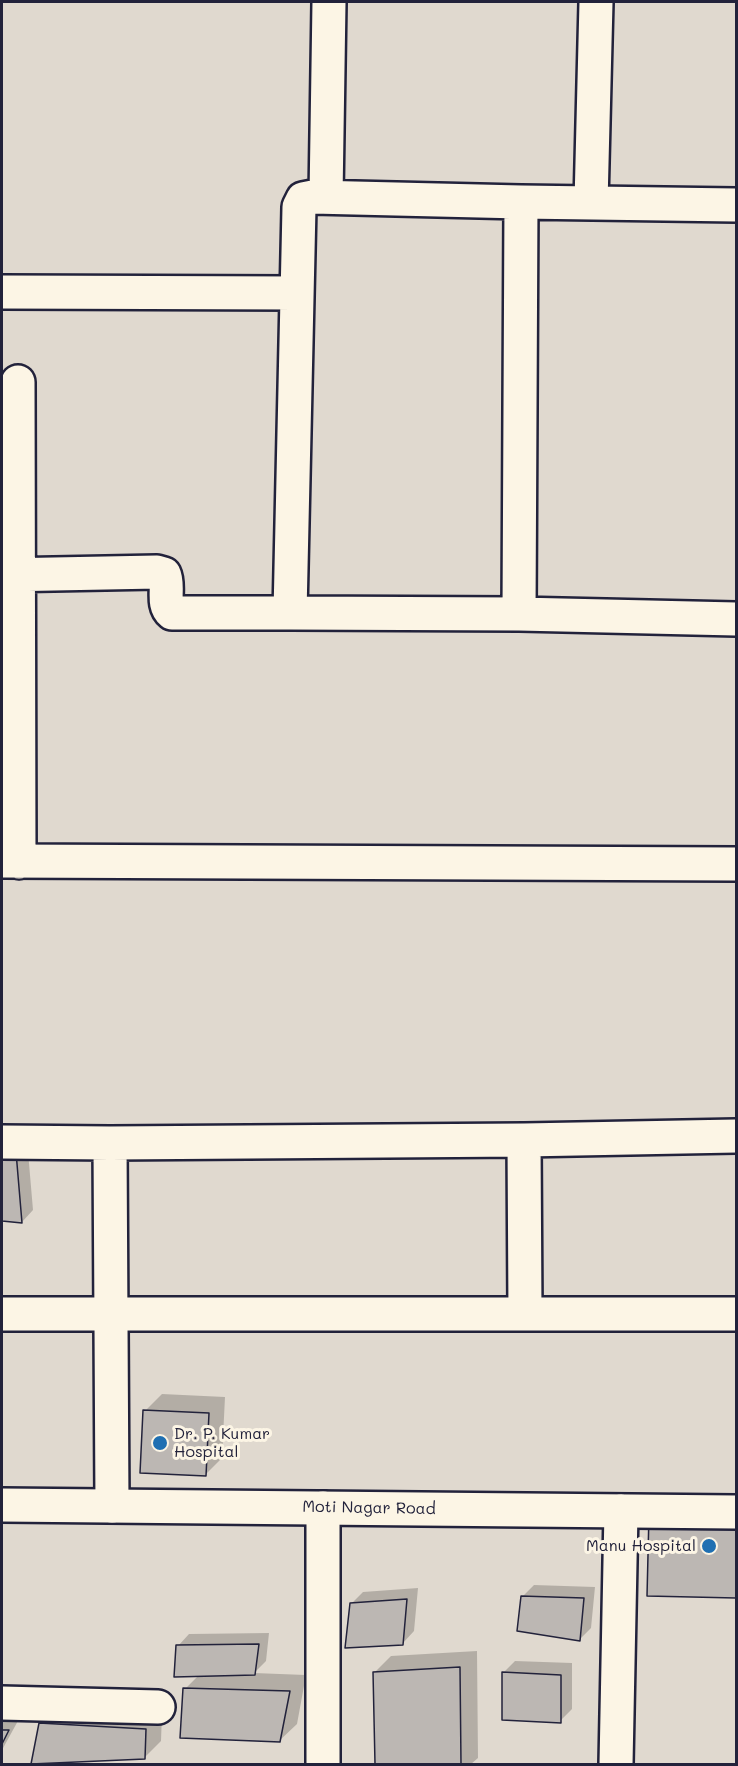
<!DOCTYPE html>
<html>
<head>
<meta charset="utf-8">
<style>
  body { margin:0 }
  #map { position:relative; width:738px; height:1766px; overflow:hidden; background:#efe8db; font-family:Mali,sans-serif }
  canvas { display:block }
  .frame { position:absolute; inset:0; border:3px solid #22223b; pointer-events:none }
</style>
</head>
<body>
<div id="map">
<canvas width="738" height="1766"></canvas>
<div class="frame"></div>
</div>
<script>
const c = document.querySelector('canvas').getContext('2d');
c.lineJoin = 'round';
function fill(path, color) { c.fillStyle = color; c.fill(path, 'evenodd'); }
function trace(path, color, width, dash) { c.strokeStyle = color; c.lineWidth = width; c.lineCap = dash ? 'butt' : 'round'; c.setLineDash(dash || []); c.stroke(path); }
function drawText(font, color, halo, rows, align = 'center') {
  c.font = font + ' Mali,sans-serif'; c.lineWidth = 6; c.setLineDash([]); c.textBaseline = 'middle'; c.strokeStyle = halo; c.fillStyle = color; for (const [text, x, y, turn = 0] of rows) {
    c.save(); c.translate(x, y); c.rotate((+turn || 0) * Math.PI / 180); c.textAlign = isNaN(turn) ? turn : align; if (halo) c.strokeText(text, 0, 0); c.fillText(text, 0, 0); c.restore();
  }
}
fill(new Path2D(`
  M2,2H736V1764H2Z`), '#e0d9cf');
fill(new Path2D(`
  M2,699L8,819L2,826Z
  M2,1138L27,1140L33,1210L22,1222L2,1220Z
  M162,1394L225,1397L222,1458L205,1475L145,1411Z
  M736,1499V1596L648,1594Z
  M534,1585L595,1587L591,1628L579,1640L523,1596Z
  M418,1588L414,1631L403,1643L351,1604L363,1592Z
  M269,1633L266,1661L254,1673L306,1675L297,1724L279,1741L185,1689L199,1675L178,1646L189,1634Z
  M477,1651L478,1758L471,1764H376L374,1673L391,1656Z
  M515,1661L572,1663V1709L560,1721L503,1673Z
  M57,1706L162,1713L161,1741L144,1758L40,1723Z
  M2,1718L19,1719L2,1750Z`), '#0003');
const building = new Path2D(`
  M2,1150L16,1152L22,1223L2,1221Z
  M143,1410L209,1413L206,1476L140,1473Z
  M649,1514L736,1516V1598L647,1596Z
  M521,1596L584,1598L580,1641L517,1631Z
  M407,1599L403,1645L345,1648L350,1603Z
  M259,1644L255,1675L174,1677L176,1645Z
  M460,1667L461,1764H375L373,1672Z
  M502,1672L561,1675V1723L502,1720Z
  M183,1688L290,1691L280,1742L180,1738Z
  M39,1723L146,1729L145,1759L31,1764Z
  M2,1730H9L2,1744Z`);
fill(building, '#bcb7b3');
trace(building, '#22223b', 1.5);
const street = new Path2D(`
  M326,197L329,2
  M591,203L596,2
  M2,292L297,293
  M18,382L19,862
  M2,575L157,572L164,574C170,586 161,604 172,613H290L299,207L303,199L313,197L521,202L736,205
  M290,613L519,614L736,619
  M519,614L521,202
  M2,861L736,864
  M524,1140L525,1314
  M2,1142L110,1143
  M2,1314H736
  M112,1506L110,1143L524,1140L736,1136
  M323,1508V1764
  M2,1703L158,1707
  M616,1764L621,1511`);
const secondary = new Path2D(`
  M2,1505L736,1512`);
trace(street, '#22223b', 38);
trace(secondary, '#22223b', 38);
trace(street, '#fcf5e5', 33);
trace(secondary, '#fcf5e5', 33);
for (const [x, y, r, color] of [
  [160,1443,8,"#1f6fb2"],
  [709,1546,8,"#1f6fb2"]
]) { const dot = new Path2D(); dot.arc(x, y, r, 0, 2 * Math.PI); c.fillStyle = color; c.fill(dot); trace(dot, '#fcf5e5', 2); }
drawText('16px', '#22223b', '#fcf5e5', [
  ["Dr. P. Kumar",174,1434],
  ["Hospital",174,1452],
  ["Manu Hospital",696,1546,"right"]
], 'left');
drawText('16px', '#22223b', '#fcf5e5', [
  ["Moti Nagar Road",369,1508,1]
]);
</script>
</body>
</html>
